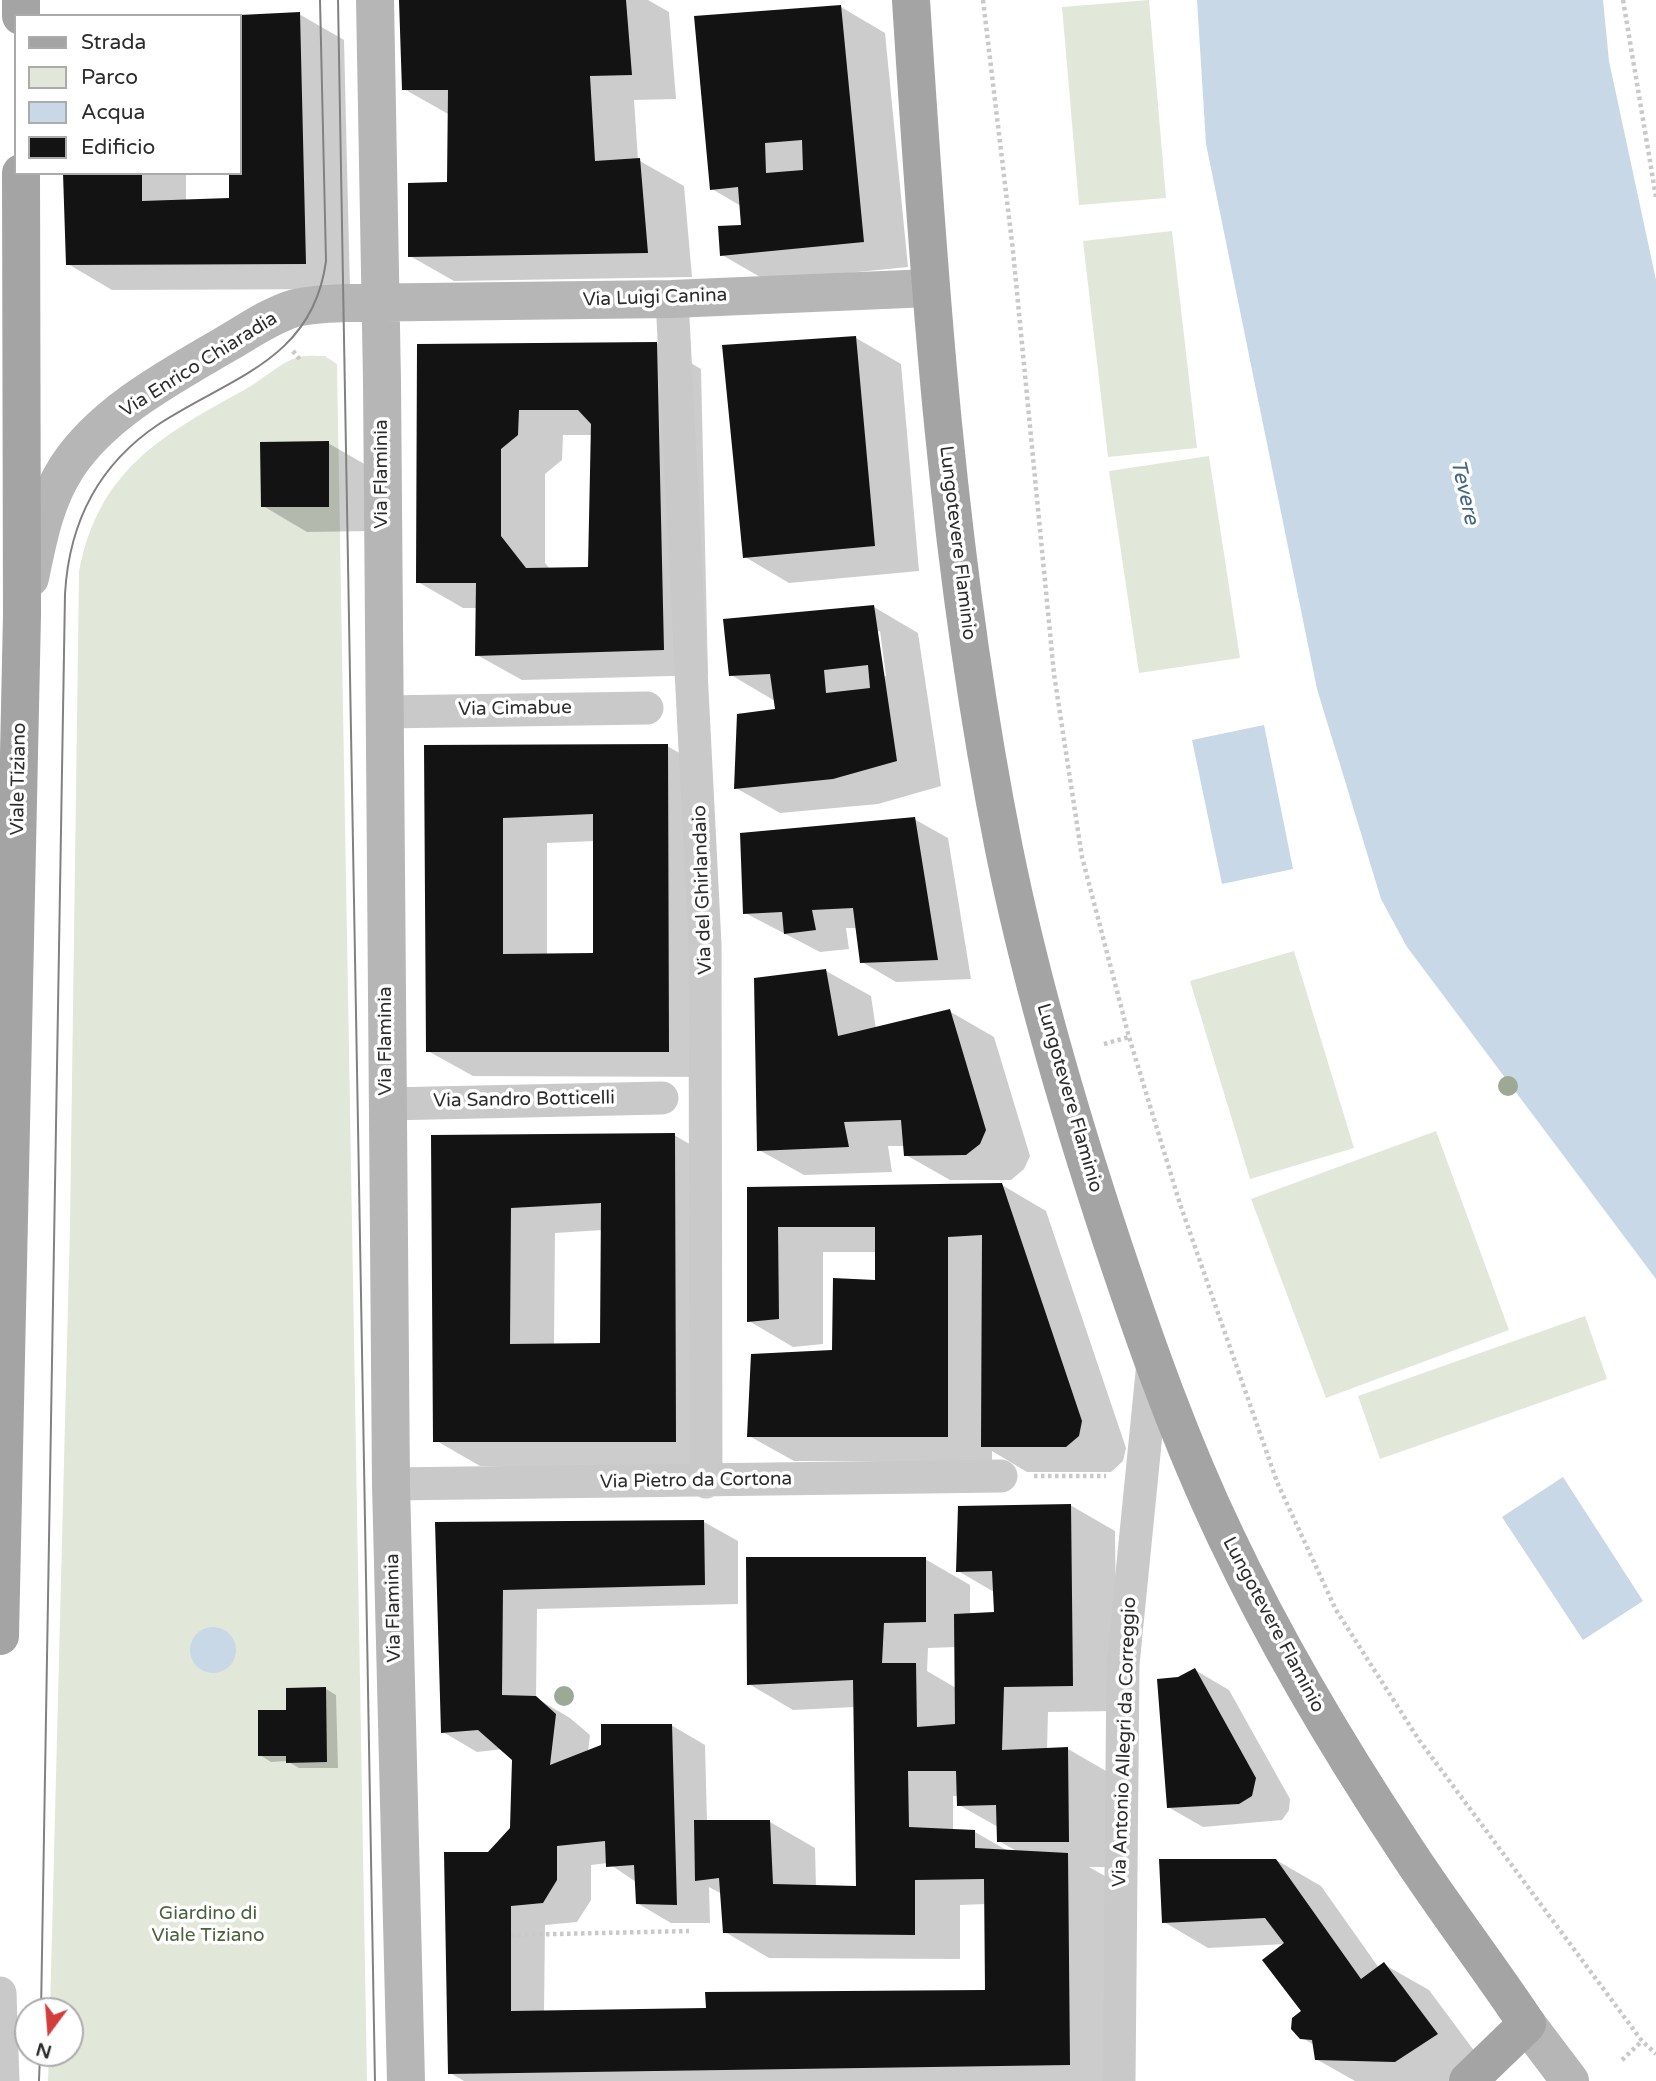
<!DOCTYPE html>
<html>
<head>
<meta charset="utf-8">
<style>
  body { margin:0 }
  #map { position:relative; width:1656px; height:2081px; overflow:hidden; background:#fff; font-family:"Varela Round",sans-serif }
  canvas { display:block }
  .legend { position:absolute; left:14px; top:14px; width:228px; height:161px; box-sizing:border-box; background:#fff; border:2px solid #ababab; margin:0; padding:9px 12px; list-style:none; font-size:21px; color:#2c2c2c }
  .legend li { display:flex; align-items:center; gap:14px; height:35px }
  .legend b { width:35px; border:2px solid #ababab }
  .north { position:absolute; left:14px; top:1997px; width:70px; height:70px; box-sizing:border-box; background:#fff; border:2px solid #ababab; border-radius:50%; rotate:196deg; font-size:19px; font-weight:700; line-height:28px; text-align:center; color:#2c2c2c }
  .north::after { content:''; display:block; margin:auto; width:24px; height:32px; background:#d23e3e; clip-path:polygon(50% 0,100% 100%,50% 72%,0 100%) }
</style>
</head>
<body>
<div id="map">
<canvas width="1656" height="2081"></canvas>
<ul class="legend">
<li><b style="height:9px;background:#a4a4a4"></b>Strada</li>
<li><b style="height:19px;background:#e1e8da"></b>Parco</li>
<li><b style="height:19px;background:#c8d8e6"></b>Acqua</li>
<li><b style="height:19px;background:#131313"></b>Edificio</li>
</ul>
<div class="north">N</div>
</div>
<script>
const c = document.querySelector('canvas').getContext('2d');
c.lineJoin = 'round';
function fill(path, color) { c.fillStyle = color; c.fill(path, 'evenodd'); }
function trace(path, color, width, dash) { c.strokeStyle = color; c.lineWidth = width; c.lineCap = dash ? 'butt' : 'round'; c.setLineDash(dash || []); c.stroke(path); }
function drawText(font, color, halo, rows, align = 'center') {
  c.font = font + ' "Varela Round",sans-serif'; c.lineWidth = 7; c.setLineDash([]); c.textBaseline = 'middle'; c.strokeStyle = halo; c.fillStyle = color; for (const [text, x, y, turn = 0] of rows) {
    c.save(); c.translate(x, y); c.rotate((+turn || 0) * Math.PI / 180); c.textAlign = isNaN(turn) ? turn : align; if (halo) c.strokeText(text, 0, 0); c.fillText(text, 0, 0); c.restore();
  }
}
fill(new Path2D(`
  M1149,0L1166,198L1079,205L1062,7Z
  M1172,231L1197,448L1108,457L1083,241Z
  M325,356L337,364L367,2081H48L49,2053H70V2011H50L70,1225L79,572C98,471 160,436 244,390C259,382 284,360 299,357C306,355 317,356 325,356Z
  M1209,456L1240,658L1139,673L1109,471Z
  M1294,951L1354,1148L1250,1179L1190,981Z
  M1436,1131L1509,1330L1326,1398L1251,1199Z
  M1585,1316L1607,1379L1380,1459L1358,1396Z`), '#e1e8da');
fill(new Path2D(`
  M1197,0H1603L1609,61L1656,280V1279L1407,947L1381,899L1317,689L1206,144Z
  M1264,725L1293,869L1222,884L1192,740Z
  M1563,1477L1643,1601L1583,1640L1502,1517Z
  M190 1650a23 23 0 1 1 46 0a23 23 0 1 1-46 0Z`), '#c8d8e6');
fill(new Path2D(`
  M401,0H648L669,12L676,99L634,100L638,160L684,186L692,277L454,281L410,256L449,183L450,115L404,89Z
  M841,7L885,33L908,267L767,281L722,255L743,226L741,206L712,189Z
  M299,14L344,40L350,289L112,290L68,264L65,173H186V201L231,200L240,173V16Z
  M856,338L901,364L919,571L789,583L745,557Z
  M657,343L701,369L708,675L522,680L477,655L478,608H463L418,582L419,346ZM563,435H592L589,569H550L545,563V474L562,460Z
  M328,443L373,469V531L307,532L263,506Z
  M874,607L918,633L941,786L878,804L780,813L736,788L777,711L775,701L731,675ZM880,631L886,676H883L876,632Z
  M667,746L712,771L714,1077L473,1076L428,1051L426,747ZM595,841V955L547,956V843Z
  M914,819L948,838L971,979L896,982L862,962L857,928H846L849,949L820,952L745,913Z
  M826,971L871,996L876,1029L949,1011L994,1037L1030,1156L1024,1169L1011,1180H950L906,1155L905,1146H888L892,1172L804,1175L759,1150Z
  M674,1135L719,1161L721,1467L480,1466L435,1440L433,1137ZM603,1230L602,1345H554L555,1233Z
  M1002,1185L1046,1211L1126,1448L1123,1461L1111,1472H1027L992,1451V1462L794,1461L749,1436L833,1352L877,1281V1252H823V1344L793,1347L749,1321V1189Z
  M1070,1505L1115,1531L1117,1711L1048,1712L1047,1750L1068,1749L1113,1775V1867H1089L1112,1880L1114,2081H464L450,2073L489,1854L512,1829L514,1759L503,1749L477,1752L443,1732L437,1524L704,1522L738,1541V1604L537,1609L536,1698L570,1718L590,1735L588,1752L671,1725L705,1745L707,1822H770L815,1848L816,1886L858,1888L855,1707L793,1710L749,1684L925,1559L970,1585V1615L996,1614L994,1592L958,1571ZM956,1647V1688L927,1671L928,1648ZM953,1796H959V1805L998,1827L999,1841L1018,1852L1008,1851L975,1832L953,1831ZM608,1863L636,1882L637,1903L671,1923H710L709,1887L722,1894L725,1932L769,1958L960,1959V1905L986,1904L987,1991L707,2010L544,2013L545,1925L577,1922L591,1900V1865Z
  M1195,1670L1229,1690L1290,1799L1289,1810L1282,1820L1203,1827L1168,1807L1179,1678Z
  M326,1689L336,1695L338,1768H299L287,1761L271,1762L260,1755L288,1711Z
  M1276,1860L1321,1886L1379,1968L1385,1965L1429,1990L1481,2060L1449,2081H1355L1316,2059L1314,2045L1301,2037L1304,2012L1286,1944L1208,1948L1164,1922Z`), '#0003');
fill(new Path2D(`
  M399,0H626L632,75L590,76L595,161L640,158L648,253L408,257V183L447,182L448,90H402Z
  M841,5L864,242L720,256L718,226L741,225L738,187L710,190L694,16ZM802,140L803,170L766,173L765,143Z
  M300,12L306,264L66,265L63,173H142V201L229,198V173H240V15Z
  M856,336L875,546L743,558L722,345Z
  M657,342L664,650L475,656L476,583H416L417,344ZM519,410H578L591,424L588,567L526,568L501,536V449L518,435Z
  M329,441V507H261L260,442Z
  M874,605L897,761L833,779L734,789L737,714L775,709L770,674L729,676L723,619ZM868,665L870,688L826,693L824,670Z
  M668,744L669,1052H426L424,745ZM593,814V953L503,954V818Z
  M915,817L938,960L860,963L853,908L812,910L816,930L784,934L782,912L743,914L740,833Z
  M826,969L838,1036L950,1009L986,1130L980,1144L966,1155L904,1156L901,1120L844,1122L849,1147L757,1151L754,978Z
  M675,1133L676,1442H433L431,1135ZM601,1203L600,1343L510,1344L511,1208Z
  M1002,1183L1082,1421L1079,1436L1066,1447H981L982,1235L948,1237V1437H747L751,1354L832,1350L833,1278L875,1280V1227H778L779,1319L747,1322V1187Z
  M1071,1504L1073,1686L1004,1687L1002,1750L1068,1747L1069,1842H997L996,1805L957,1806L956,1771H908L909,1827L975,1830V1848L1068,1853L1070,2065L448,2074L444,1852H488L510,1828L512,1760L478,1730L441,1733L435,1522L704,1520L705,1585L503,1590L502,1695L536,1696L556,1714L550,1765L601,1745V1724H672L677,1905L636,1904L634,1865L606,1867L605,1841L557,1846V1880L543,1903L511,1906V2011L706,2008L705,1992L985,1990L984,1879L915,1880V1935L723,1933L719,1878L695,1881L694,1820H770L773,1884L856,1886L853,1680L747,1685L746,1557H926V1622L884,1623L882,1663H916L917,1727L955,1724L954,1614L994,1612L992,1571L956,1572L958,1506Z
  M1195,1668L1256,1778L1252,1796L1239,1804L1167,1808L1157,1679L1178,1677Z
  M326,1687L327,1762L286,1763V1756H258V1710H286V1688Z
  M1159,1859H1276L1361,1979L1384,1962L1438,2034L1395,2062L1315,2060L1312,2040L1300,2039L1291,2029L1292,2018L1301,2011L1262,1960L1284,1943L1265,1918L1162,1923Z`), '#131313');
trace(new Path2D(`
  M983,0L1013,251L1054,674L1082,857L1129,1037L1180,1204L1277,1482L1336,1610L1419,1740L1642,2041L1656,2054
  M1623,0L1656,197
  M293,351L301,361
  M1104,1044L1129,1037
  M1034,1476H1106
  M511,1935L689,1931
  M1622,2060L1642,2041`), '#c9c9c9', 4.5, [3.5, 3.5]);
trace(new Path2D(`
  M672,299L705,944L706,1482
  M383,712L647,708
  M387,1104L662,1098
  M391,1484L1001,1476
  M0,1993L3,2081
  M1119,2081L1123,1664L1153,1363`), '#c9c9c9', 33);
trace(new Path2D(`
  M375,0L382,381L391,1484L406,2081
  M30,578C38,539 45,501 67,467C103,412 170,377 226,344C247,332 268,317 292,309C308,304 327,304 344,303L672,299L930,288
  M1527,2024L1570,2081`), '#b6b6b6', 38);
trace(new Path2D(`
  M21,0V16
  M911,0C929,284 948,569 1004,849C1031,983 1070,1115 1113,1245C1146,1344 1181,1443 1226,1537C1277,1645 1338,1747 1404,1847C1443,1907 1487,1964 1527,2024
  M0,1636L22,615L21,173
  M1468,2081L1527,2024`), '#a4a4a4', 38);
trace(new Path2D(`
  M338,0L375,2081
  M41,2011L65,594C69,523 99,464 159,424C231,377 313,360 326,261L320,0
  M39,2081L40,2053`), '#818181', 2);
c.fillStyle = '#9da995';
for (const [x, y] of [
  [1508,1086],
  [564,1696]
]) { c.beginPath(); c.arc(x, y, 10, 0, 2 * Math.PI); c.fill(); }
drawText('19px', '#2c2c2c', '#fff', [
  ["Via Luigi Canina",655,298,-2],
  ["Via Enrico Chiaradia",199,365,-32],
  ["Via Flaminia",382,474,-90],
  ["Lungotevere Flaminio",957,543,83],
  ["Via Cimabue",515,709,-1],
  ["Viale Tiziano",19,779,-89],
  ["Via del Ghirlandaio",703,890,-92],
  ["Via Flaminia",386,1041,-90],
  ["Lungotevere Flaminio",1069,1098,74],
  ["Via Sandro Botticelli",524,1100,-1],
  ["Via Pietro da Cortona",696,1481,-1],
  ["Via Flaminia",394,1608,-91],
  ["Lungotevere Flaminio",1273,1625,62],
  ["Via Antonio Allegri da Correggio",1125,1742,-88]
]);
drawText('19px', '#4c623e', '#fff', [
  ["Giardino di",208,1914],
  ["Viale Tiziano",208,1936]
]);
drawText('italic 21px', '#436685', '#fff', [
  ["Tevere",1464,492,77]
]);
</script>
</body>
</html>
